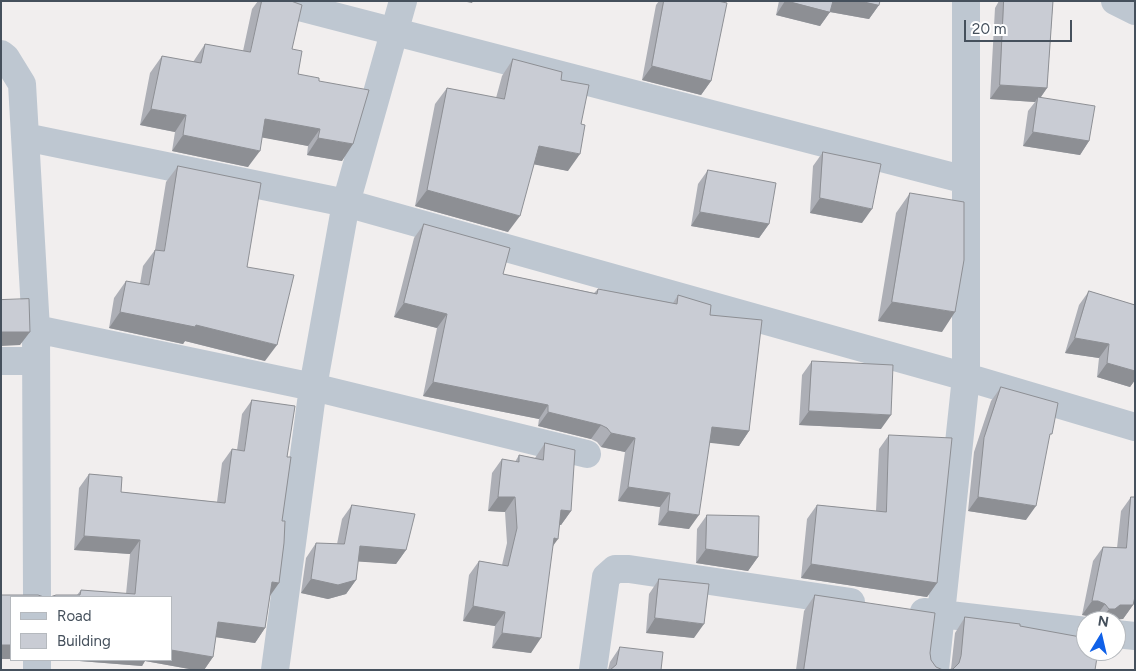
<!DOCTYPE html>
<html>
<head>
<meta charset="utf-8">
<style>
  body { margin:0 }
  #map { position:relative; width:1136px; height:671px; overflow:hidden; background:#f1eeee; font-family:Figtree,sans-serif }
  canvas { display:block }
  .frame { position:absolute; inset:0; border:2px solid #45505c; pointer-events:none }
  .legend { position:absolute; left:10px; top:596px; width:162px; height:65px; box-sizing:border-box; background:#fff; border:1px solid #b5b9be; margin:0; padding:6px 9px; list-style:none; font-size:15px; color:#45505c }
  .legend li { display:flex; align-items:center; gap:10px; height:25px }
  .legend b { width:25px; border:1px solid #b5b9be }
  .north { position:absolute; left:1076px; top:611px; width:50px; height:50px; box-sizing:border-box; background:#fff; border:1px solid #b5b9be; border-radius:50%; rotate:9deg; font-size:14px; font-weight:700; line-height:20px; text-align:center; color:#45505c }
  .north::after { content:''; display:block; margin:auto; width:18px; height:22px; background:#1061e8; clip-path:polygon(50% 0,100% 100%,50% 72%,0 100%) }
  .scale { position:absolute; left:964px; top:20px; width:108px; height:22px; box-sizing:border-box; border:2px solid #45505c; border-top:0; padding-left:6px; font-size:15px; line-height:18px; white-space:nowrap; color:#45505c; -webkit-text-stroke:4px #fff; paint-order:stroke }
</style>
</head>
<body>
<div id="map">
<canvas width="1136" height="671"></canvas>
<div class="frame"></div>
<ul class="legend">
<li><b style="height:6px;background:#bec7d1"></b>Road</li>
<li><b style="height:14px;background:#c9ccd4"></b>Building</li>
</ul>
<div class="north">N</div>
<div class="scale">20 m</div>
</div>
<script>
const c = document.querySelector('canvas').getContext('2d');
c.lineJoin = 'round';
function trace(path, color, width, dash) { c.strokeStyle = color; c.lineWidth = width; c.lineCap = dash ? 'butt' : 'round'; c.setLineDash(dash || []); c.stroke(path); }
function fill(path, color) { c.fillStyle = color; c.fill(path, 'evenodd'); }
trace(new Path2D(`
  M276,1L966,180
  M1115,1L1135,11
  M1,54L6,58L22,84L36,329L37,597
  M25,137L346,203L966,377L1135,427
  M36,329L313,387L587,454
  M1,361H36
  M924,612L1086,631
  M1116,634L1135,636
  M37,660V670
  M275,670L313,387L346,203L403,1
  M593,670L606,577L615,569H629L851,602
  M935,670L966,377V1`), '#bec7d1', 28);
fill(new Path2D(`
  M258,1H291L292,49L298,74L319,81L342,161L307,155L308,146L262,137L248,167L172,151L175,132L140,125L150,73L162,56L193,62L205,44L243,51L252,9Z
  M659,1H718L711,81L701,95L642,80L656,5Z
  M779,1H880L879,5L869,19L830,12L820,26L776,15Z
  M999,1H1053L1047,88L1041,97L1089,141L1080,155L1023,146L1028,111L1035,102L990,99L995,8Z
  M513,59L561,80L568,171L534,164L508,232L415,206L435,104L447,88L496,98L502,76Z
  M823,152L862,223L810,213L813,166Z
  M178,166L247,267L265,361L185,341L183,344L109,328L114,298L126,281L140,284L143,266L155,250L166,182Z
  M708,170L769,224L759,238L691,226L698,184Z
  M910,193L942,332L878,321L896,213Z
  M424,224L503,274L594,293L598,289L673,303L678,295L710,315L749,431L739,446L709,442L689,529L658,525L660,507L618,501L625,452L601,447L597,442L591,439L538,426L539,419L423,396L437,328L394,317L414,238Z
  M1089,291L1135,305V380L1130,387L1097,377L1099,358L1065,353L1079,305Z
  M812,361L881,429L799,425L802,375Z
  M1001,387L1026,520L968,511L974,452L991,401Z
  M252,400L295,406L287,457H291L282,521H285L284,543L279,583L270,596L265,628L255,643L216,637L213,657L204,670H195L145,661L142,666L67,660H171V597H50L56,595H77L81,590L126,594L130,554L74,550L79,488L89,474L122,477L121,492L217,502L222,463L232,449L237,450L242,414Z
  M889,435L937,583L927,597L801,578L807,519L817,505L876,511L879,449Z
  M545,443L571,511L561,525H560L553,546L531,653L492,648L495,626L463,621L469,575L479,561L502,565L507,543L505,512L488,511L492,473L502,459L515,462L519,455L535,458Z
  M1131,497H1135V599L1133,605L1123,619L1110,620L1108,621H1097L1095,618L1088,616L1082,615L1093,561L1103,547L1117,548L1121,511Z
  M352,505L406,550L396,564L358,561L356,580L346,594L328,599L301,593L306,558L316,543L337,544L342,519Z
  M707,515L758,557L748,571L696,563L697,529Z
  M659,579L694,638L646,633L649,594Z
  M815,595L930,653L931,660L936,667L943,670H796L804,611Z
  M965,617L1020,626L1095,670L951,669L955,633Z
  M620,647L661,670H608L610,662Z`), '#adafb6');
fill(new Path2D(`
  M462,1H473L472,3Z
  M785,1H860L879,5L869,19L830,12L820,26L776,15Z
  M652,66L711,81L701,95L642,80Z
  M1000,85L1047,88L1038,101V97L1035,102L990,99Z
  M151,109L186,115L175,132L140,125Z
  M265,119L320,129L308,146L254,136Z
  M1033,132L1089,141L1080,155L1023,146Z
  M183,135L260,151L248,167L172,151Z
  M318,138L353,144L342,161L307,155Z
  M539,146L580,154L568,171L527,163Z
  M427,190L520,216L508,232L415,206Z
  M820,198L872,209L862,223L810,213Z
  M700,212L769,224L759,238L691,226Z
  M892,302L955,312L942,332L878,321Z
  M404,303L447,314L437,328L394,317Z
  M120,312L196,325L277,345L265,361L185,341L183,344L109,328Z
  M1,332H30L20,345L1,346Z
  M1075,338L1109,344L1099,358L1065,353Z
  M1107,363L1135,371V380L1130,387L1097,377Z
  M433,382L548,405L539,419L423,396Z
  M809,411L891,415L881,429L799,425Z
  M548,412L601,425L591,439L538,426Z
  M712,427L749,431L739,446L702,442Z
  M611,433L635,438L625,452L601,447Z
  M628,487L670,493L660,507L618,501Z
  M498,497H515L505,512L488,511Z
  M978,497L1036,506L1026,520L968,511Z
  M561,510L571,511L561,525L551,524Z
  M668,511L699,515L689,529L658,525Z
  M84,536L140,540L130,554L74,550Z
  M554,538L558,539L548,553Z
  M360,546L406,550L396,564L350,561Z
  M706,549L758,557L748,571L696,563Z
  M811,564L937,583L927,597L801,578Z
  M311,579L356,580L346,594L328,599L301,593Z
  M272,582L279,583L269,597Z
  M1092,601H1098L1105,604L1095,618L1088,616L1082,615Z
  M1120,605H1133L1123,619L1110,620L1108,621H1100L1109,609Z
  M473,606L505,612L495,626L463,621Z
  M655,618L704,624L694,638L646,633Z
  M218,622L265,628L255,643L208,636Z
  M502,633L541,638L531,653L492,648Z
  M1,645H11V659H1Z
  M171,650L213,657L204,670H195L145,661L142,666L67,660H171Z`), '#8d8f94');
const building = new Path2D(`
  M262,1H291L302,5L292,49L302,51L298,74L319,78V81L369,90L353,144L318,138L320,129L265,119L260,151L183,135L186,115L151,109L162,56L201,63L205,44L250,52Z
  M664,1H718L727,3L711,81L652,66Z
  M787,1H833L830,12Z
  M860,1H880L879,5Z
  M1004,1H1053L1047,88L1000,85Z
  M513,59L562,72L561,80L589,85L581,124L585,125L580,154L539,146L520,216L427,190L447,88L504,99Z
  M1038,97L1095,106L1089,141L1033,132Z
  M823,152L881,164L872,209L820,198Z
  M178,166L261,183L247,267L294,275L277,345L196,325L195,327L120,312L126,281L149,285L155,250L164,251Z
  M708,170L776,183L769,224L700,212Z
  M910,193L964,202V260L955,312L892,302Z
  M424,224L510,248L503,274L597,294L598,289L677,304L678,295L711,305L710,315L762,320L749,431L712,427L699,515L668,511L670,493L628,487L635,438L611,433L607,428L601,425L548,412V405L433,382L447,314L404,303Z
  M1089,291L1135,305V371L1107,363L1109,344L1075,338Z
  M29,299L30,332H1V300Z
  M812,361L893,365L891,415L809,411Z
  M1001,387L1058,403L1052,434H1050L1036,506L978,497L984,438Z
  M252,400L295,406L287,457H291L282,521H285L284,543L279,583L272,582L265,628L218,622L213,657L171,650V597H50L56,595H80L81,590L135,594L140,540L84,536L89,474L122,477L121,492L225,503L232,449L244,451Z
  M889,435L952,438L937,583L811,564L817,505L886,512Z
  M545,443L575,450L571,511L561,510L558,539L554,538L541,638L502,633L505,612L473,606L479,561L508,566L517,528L515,497H498L502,459L519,462V455L543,460Z
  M1131,497H1135V597L1133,605H1120L1115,609H1109L1105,604L1098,601H1092L1103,547L1126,548Z
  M352,505L415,514L406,550L360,546L356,580L338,585L311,579L316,543L344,544Z
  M707,515L759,516L758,557L706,549Z
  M659,579L709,584L704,624L655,618Z
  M1,595H38L44,597H11V645H1Z
  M815,595L935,613L930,653L931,660L936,667L943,670H804Z
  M965,617L1020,624V626L1086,638V651H1098L1095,670H945L953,669L959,663L961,656Z
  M620,647L663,652L661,670H610L616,665Z`);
fill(building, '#c9ccd4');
trace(building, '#8d8f94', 1);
</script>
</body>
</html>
